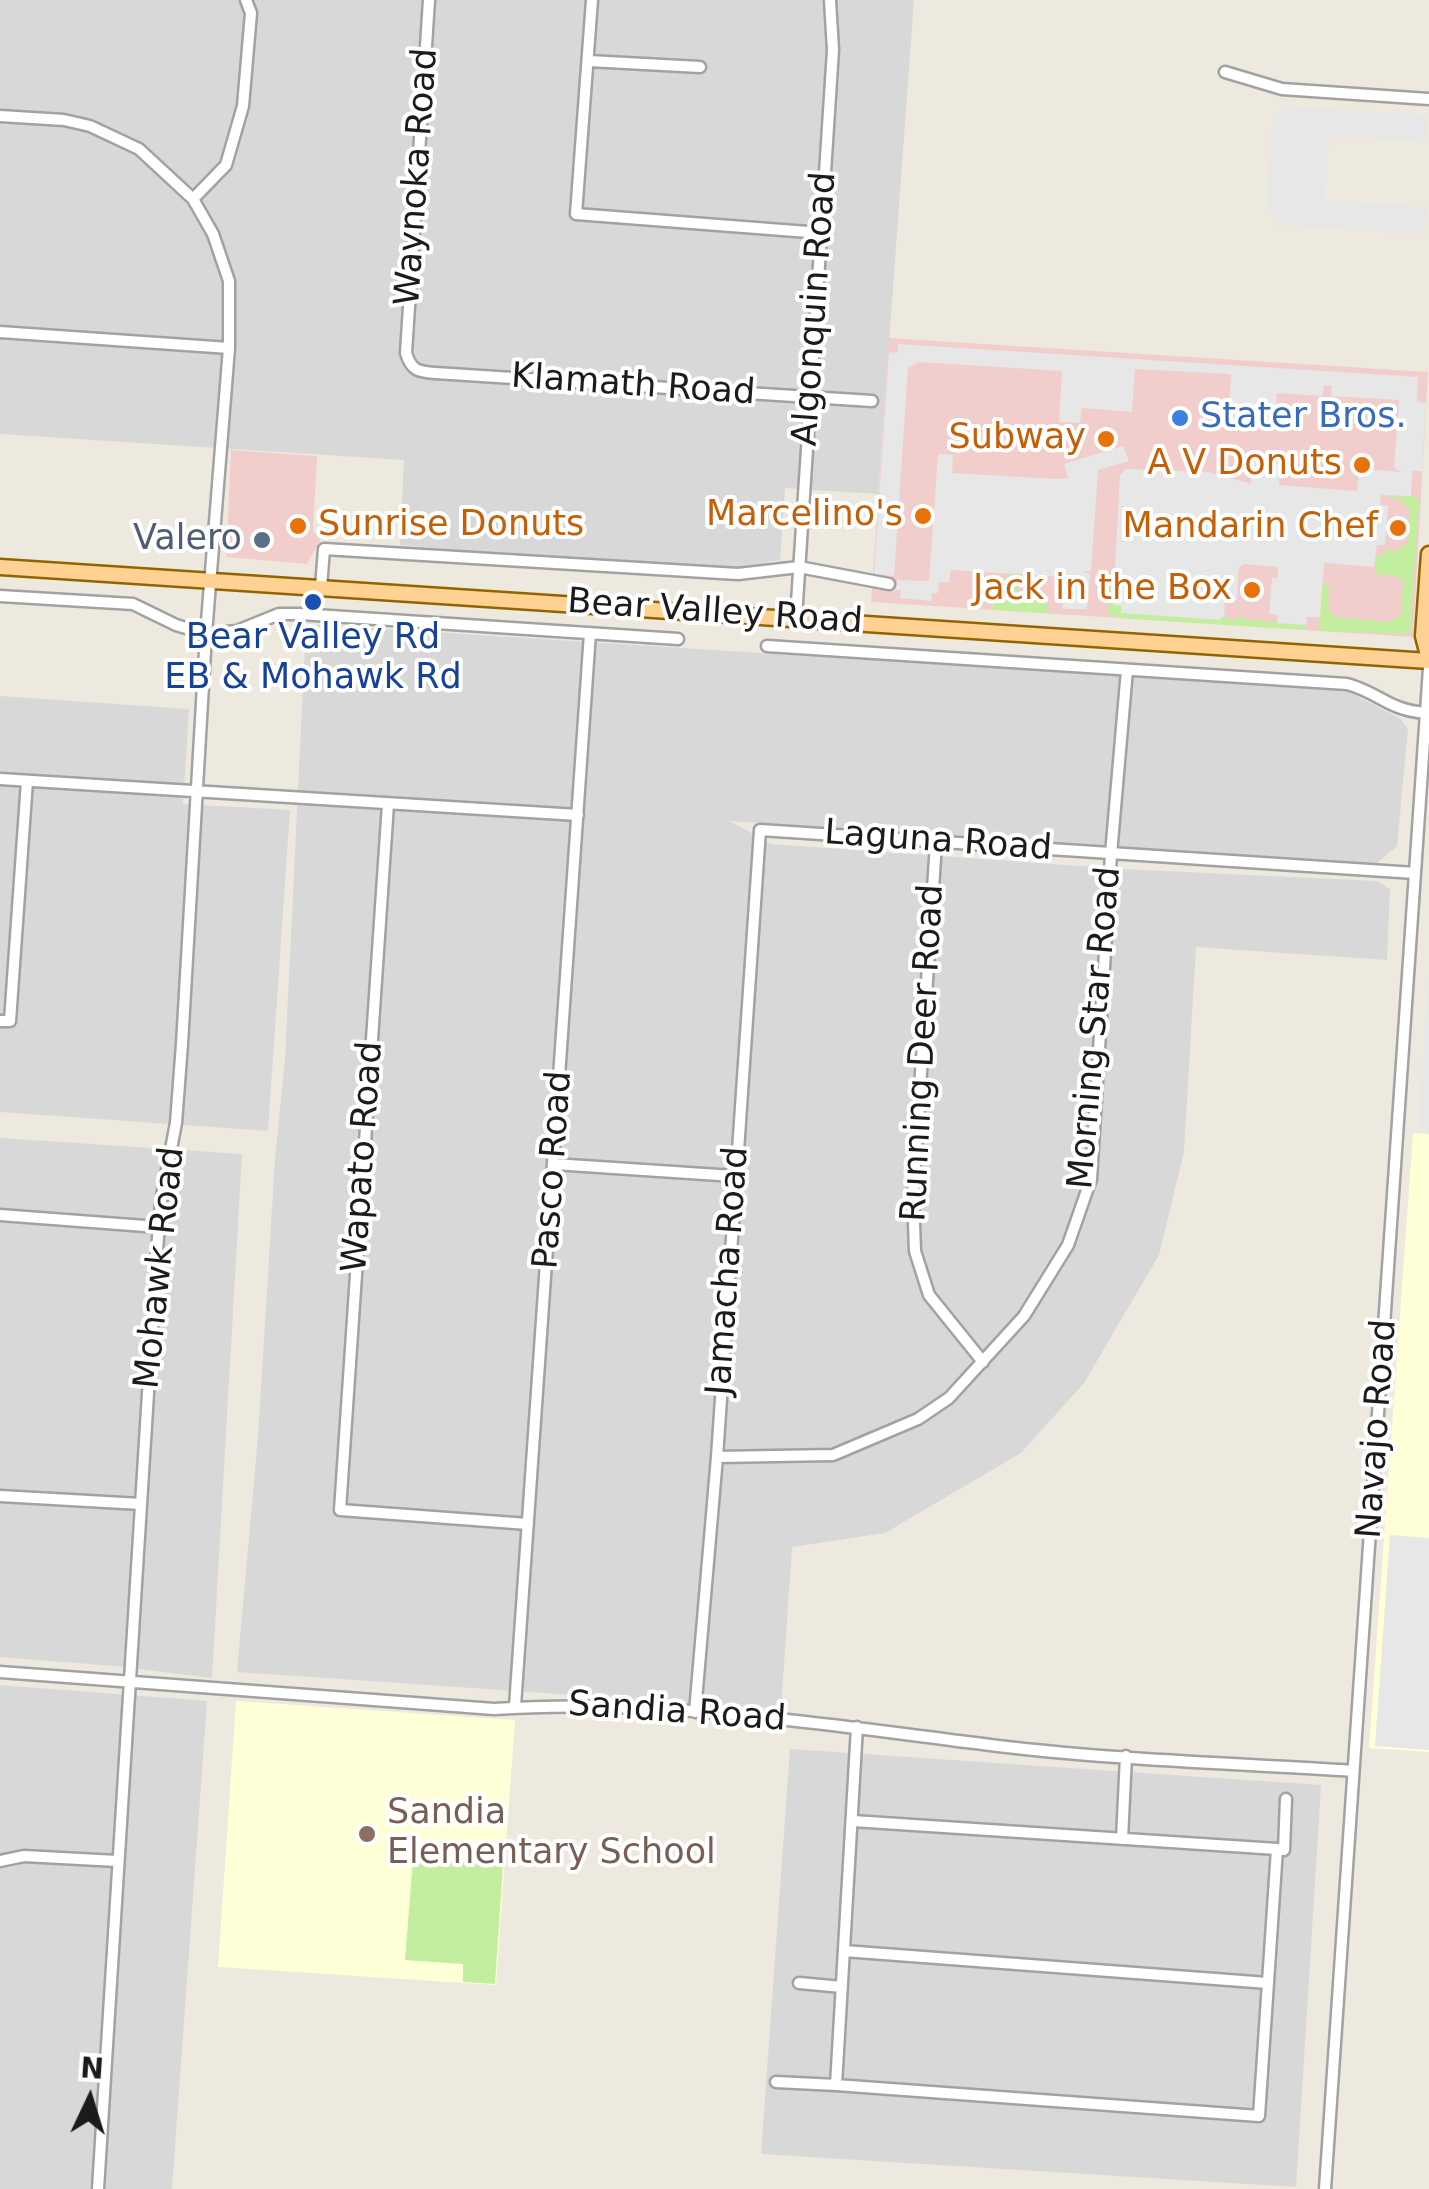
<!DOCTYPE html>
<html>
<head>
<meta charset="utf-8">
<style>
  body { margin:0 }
  #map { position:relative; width:1429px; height:2189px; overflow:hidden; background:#eee9df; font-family:"DejaVu Sans",sans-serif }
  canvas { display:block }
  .north { position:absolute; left:40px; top:2049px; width:100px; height:100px; -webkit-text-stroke:8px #fff; paint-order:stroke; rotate:4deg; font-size:28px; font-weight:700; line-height:40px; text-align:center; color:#1b1b1b }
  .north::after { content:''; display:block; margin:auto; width:35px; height:45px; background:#1b1b1b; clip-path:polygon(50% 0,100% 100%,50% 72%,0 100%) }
</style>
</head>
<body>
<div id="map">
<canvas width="1429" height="2189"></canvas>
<div class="north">N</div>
</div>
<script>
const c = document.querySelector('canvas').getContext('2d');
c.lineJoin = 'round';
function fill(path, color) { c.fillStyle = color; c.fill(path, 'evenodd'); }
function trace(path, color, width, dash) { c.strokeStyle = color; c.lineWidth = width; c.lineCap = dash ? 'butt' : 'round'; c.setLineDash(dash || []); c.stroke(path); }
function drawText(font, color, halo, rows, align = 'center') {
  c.font = font + ' "DejaVu Sans",sans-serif'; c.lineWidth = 8; c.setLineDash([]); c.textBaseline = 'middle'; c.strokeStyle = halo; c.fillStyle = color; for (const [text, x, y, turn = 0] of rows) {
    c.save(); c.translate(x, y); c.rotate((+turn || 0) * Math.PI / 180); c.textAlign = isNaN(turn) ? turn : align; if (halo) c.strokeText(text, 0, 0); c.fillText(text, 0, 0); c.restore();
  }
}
fill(new Path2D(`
  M0,0H914L878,494L785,488L780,560L744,566L730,568L503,554L400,545L404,460L0,434Z
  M306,624L1345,690L1401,719L1408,729L1397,846L1376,864L730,821L771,844L1123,869L1376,881L1390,889L1387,960L1196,947L1184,1152L1159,1255L1084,1383L1021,1453L885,1533L792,1547L781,1709L237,1672L258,1436L275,1159L285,1059Z
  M0,696L189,709L183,804L290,810L268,1131L0,1112Z
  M0,1138L242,1154L212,1678L115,1666L0,1657Z
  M0,1685L207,1701L172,2189H0Z
  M790,1749L1321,1785L1296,2187L761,2154Z`), '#d9d8d8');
fill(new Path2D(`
  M889,338L1428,372L1413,637L871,602Z
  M231,450L317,456L313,532L318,533L320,541L307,564L226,557Z`), '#f1cecc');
fill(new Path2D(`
  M1413,1133L1429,1134V1752L1369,1748Z
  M236,1701L515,1720L496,1985L218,1967Z`), '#feffd7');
fill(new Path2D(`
  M1381,495L1415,496L1419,502L1410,634L1319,631L1322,586L1325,584L1329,588L1328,608L1334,617L1390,622L1401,615L1403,582L1397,576L1375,574L1376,556H1383L1384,550L1397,551L1408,542L1410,511L1402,500Z
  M1011,566L1017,571V597L1048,601L1047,613L992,610L993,602H1008Z
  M1111,571H1115L1113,605L1121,606V612L1221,615L1232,621L1241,616L1245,619L1306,625L1305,630L1118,618L1108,613Z
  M413,1859L503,1865L495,1984L463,1982V1964L405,1960Z`), '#c4ee9f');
fill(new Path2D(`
  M1283,106L1428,115L1426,142L1329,136L1325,200L1427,207L1425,235L1278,225V216L1266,214L1273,113L1282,114Z
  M898,344L1418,377L1417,402L1426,403L1422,471H1412L1411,496L1381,495L1380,505H1388L1385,545H1377L1374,567L1324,563L1320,617H1307L1306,625L1277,623L1278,615L1269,614L1272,578H1278V567L1244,564L1239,567L1237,600L1225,599L1224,618L1221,616V620L1121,613V606L1113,605L1120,475L1126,469L1208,472L1251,484L1253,462L1280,464L1279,485L1357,491L1359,469L1402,472L1394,468L1399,400L1331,396L1332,386L1324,385L1322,396L1277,393L1274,428L1228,424L1231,374L1135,369L1132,412L1082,408L1080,423L1059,422L1062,371L919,362L908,368L894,576L874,574L889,352L898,353Z
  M1123,446L1129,461L1098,470L1091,571H1082L1090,574L1087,609H1062L1064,577L951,570L949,582H939L938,593H932L931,601L900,598L901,591L896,590L897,580L929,581L938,454L953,455L952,473L1055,479L1068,478L1064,464Z
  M1429,978V1134L1427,1128L1419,1127Z
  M1390,1535L1429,1538V1750L1375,1746Z`), '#e7e7e7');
const minor = new Path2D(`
  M429,0L406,353C411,370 418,372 435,373L872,401
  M592,0L576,214L821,233
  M589,61L700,67
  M1225,72L1282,89L1429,99
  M0,116L64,120L90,126L139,149L193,199L213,234L229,281V348L206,634L182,1044L176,1123L161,1201L157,1250L98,2189
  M193,199L226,165L243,106L251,13L246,0
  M0,332L229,348
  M321,587L324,549L738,574L799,567L889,584
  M0,596L133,604L176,625L206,634L237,631L279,614H300L678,639
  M796,618L833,50L830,0
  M767,646L1347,684C1380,693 1388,710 1426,713
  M0,779L578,815
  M388,804L340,1510L528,1524
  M936,843L913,1195L915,1251L929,1295L983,1362
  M0,1021H10L27,781
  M554,1164L734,1176
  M0,1215L158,1227
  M717,1457L833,1455L918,1419L949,1398L1024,1316L1068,1245L1091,1179L1111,854L1127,670
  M0,1496L141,1504
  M0,1672L494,1709C657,1698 821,1724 983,1744C1106,1760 1230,1763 1353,1771
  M515,1706L590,633
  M695,1712L717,1457L760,830L1415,873
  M857,1727L836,2085L1259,2116L1277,1849L1284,1850L1286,1799
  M853,1821L1277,1849
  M1122,1839L1126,1756
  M0,1861L24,1856L117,1861
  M844,1951L1268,1983
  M799,1983L842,1987
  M776,2082L836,2085
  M1325,2189L1429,668`);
const major = new Path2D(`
  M1429,554L1423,636L1429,659
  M0,567L1429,661`);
trace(minor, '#a2a2a2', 15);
trace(major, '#926400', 19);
trace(minor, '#fff', 10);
trace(major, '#ffd293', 14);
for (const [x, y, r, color] of [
  [1180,418,10,"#3f7fe0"],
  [1106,439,10,"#e8710a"],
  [1362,465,10,"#e8710a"],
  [923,516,10,"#e8710a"],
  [298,526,10,"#e8710a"],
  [1398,528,10,"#e8710a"],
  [262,540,10,"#5c6f8a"],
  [1252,590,10,"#e8710a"],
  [313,602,10,"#1a4fb4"],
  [367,1834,10,"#8d6e63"]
]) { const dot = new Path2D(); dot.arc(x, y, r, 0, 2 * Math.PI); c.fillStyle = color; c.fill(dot); trace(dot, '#fff', 4); }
drawText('35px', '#1b1b1b', '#fff', [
  ["Waynoka Road",418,177,-86],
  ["Algonquin Road",816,309,-86],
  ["Klamath Road",633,386,4],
  ["Bear Valley Road",715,613,4],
  ["Laguna Road",938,842,4],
  ["Morning Star Road",1096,1028,-85],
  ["Running Deer Road",924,1053,-87],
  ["Wapato Road",364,1157,-86],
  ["Pasco Road",554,1170,-86],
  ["Mohawk Road",161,1268,-84],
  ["Jamacha Road",729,1271,-86],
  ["Navajo Road",1378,1429,-86],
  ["Sandia Road",677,1713,4]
]);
drawText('35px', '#366cbe', '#fff', [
  ["Stater Bros.",1200,418]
], 'left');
drawText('35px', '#c56008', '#fff', [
  ["Subway",1086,439],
  ["A V Donuts",1342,465],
  ["Marcelino's",903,516],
  ["Sunrise Donuts",318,526,"left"],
  ["Mandarin Chef",1378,528],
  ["Jack in the Box",1232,590]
], 'right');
drawText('35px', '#4e5e75', '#fff', [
  ["Valero",242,540]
], 'right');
drawText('35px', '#164399', '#fff', [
  ["Bear Valley Rd",313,639],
  ["EB & Mohawk Rd",313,679]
]);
drawText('35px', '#785e54', '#fff', [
  ["Sandia",387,1814],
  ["Elementary School",387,1854]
], 'left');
</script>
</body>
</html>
